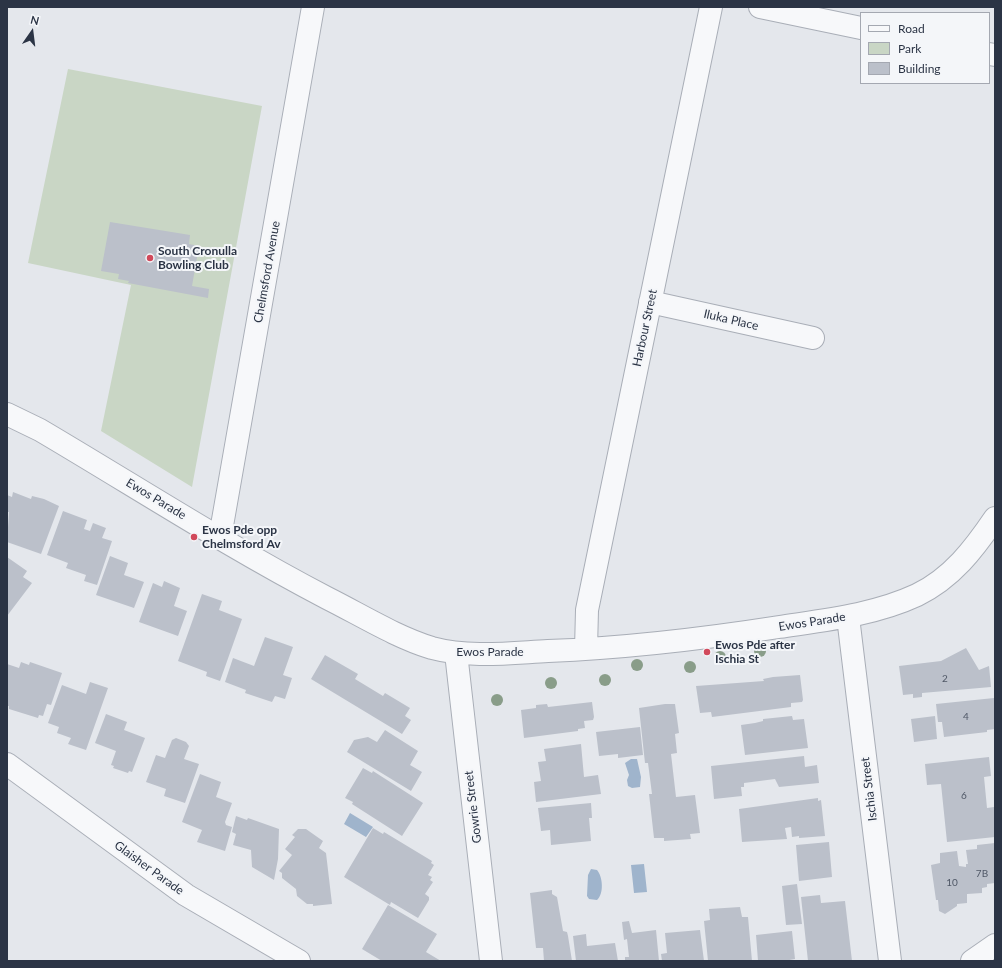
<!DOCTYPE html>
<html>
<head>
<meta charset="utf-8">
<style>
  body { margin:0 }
  #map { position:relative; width:1002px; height:968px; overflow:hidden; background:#e4e7ec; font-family:Lato,sans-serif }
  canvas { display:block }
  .frame { position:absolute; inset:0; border:8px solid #2b3445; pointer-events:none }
  .legend { position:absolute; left:860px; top:12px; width:130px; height:72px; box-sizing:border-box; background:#f4f6f9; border:1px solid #a4a8b1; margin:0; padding:5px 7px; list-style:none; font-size:12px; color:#2b3445 }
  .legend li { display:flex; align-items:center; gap:8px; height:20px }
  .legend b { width:20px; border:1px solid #a4a8b1 }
  .north { position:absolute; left:12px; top:12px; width:40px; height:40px; -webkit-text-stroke:3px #f4f6f9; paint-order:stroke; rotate:14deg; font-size:11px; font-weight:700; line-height:16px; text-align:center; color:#2b3445 }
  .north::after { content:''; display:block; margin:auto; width:14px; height:18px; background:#2b3445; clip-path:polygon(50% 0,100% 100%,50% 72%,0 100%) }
</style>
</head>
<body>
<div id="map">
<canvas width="1002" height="968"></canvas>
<div class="frame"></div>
<ul class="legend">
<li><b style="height:5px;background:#f7f8fa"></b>Road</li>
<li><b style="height:11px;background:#c9d6c5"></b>Park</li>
<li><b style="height:11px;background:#bbc0ca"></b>Building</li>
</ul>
<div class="north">N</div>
</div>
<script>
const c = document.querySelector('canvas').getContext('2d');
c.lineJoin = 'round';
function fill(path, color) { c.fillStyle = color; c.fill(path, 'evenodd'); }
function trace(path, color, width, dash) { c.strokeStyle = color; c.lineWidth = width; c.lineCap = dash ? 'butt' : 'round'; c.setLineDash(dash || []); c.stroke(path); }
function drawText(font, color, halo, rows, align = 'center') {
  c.font = font + ' Lato,sans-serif'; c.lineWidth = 4; c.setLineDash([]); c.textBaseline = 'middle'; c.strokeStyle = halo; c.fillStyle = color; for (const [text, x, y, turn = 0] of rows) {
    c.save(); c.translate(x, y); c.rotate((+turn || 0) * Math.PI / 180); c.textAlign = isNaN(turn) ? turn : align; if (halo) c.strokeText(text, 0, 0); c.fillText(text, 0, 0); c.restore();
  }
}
fill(new Path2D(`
  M68,69L262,106L192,487L101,431L131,285L28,263Z`), '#c9d6c5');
fill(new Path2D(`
  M631,759H637L641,777L640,787L632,788L628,786L627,780L629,775L625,763Z
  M350,813L373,827L366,837L344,824Z
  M644,864L647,892L634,893L631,865Z
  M591,869L597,870C603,877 604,894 597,900L589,899L587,896L588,875Z`), '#9fb4cc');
fill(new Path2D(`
  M110,222L190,235L189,244L199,246L192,286L209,289L208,298L128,283L129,281L118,279L119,274L101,271Z
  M13,492L31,499L32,496L44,499L59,506L41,554L7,542L9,512H7V495L12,497Z
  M63,511L87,520L84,529L90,531L93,523L106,528L102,538L112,541L97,585L84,581L86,575L66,568L68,563L47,555Z
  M110,556L128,563L124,575L144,582L134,608L96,595Z
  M7,557L27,571L23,577L32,583L7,616Z
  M164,581L180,588L174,606L187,611L178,636L139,622L153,583L162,587Z
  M202,594L222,601L219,610L242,619L220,681L206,676L207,672L178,661Z
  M265,637L293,647L283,675L292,678L285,699L275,696L272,702L245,693L246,690L225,682L233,658L254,666Z
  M966,648L979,670L989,666L991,687L922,693V697L913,698V694L903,695L899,666L941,661Z
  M325,655L358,674L355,679L383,696L385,693L410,708L405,716L411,720L402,734L311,679Z
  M21,662L29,665L30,662L62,673L51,705L47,704L43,716L39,715L38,718L9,709V706H7V664L19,668Z
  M800,675L803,700L802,702L791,703V707L712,717L711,712L700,713L696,686L764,681L763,679L773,677Z
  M90,682L108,688L86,750L68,744L71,738L57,733L59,727L48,723L62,685L86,694Z
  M994,698L995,729L987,730V732L944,737L942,722H938L936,704Z
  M592,702L594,717L593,720L584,721L585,728L578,729V731L524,738L521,710L536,708V705L547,704L548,707Z
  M665,704H675L679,733L675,734L677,753L671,754L676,797L695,795L700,833L690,834L691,839L664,841V838H654L649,794H652L648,763H645L639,708Z
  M106,714L127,722L124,730L145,738L132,772L129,771L128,773L113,768L114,766L111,765L116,751L95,743Z
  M792,716L793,720L804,719L808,748L745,755L741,725L755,723L763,721V719Z
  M935,716L937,739L914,742L911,719Z
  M640,727L643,755L618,758V754L599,756L596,732Z
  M385,730L418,751L410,765L422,772L411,791L347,752L354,740L368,737L377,742Z
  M176,738L186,742L189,746L184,759L199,764L185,803L164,796L166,789L146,782L156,755L165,758L172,740Z
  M581,744L584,777L598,775L601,794L536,802L534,782L541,781L538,762L546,761L544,749Z
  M804,756L805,767L817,765L819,783L779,787L775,779L744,783V787H741L742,796L714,799L711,766Z
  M989,757L991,776L984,777L987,808L994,807L995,837L947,842L941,784L927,785L925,764Z
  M363,768L372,773L373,771L423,803L402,836L352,804L353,802L345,798Z
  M200,774L221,782L216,797L232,803L225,822L226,825L232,827L225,851L197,842L202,830L182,822Z
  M818,798V801L821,800L825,836L799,838V836L792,837L791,827L785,828L787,839L742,842L739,809Z
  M591,803L592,818H589L591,841L551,845L550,830L541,831L538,808Z
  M236,816L247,820L248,818L279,829L278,859L274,880L252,867L251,850L233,845L236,834L232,832Z
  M373,828L383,834L384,832L432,861L431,863L434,865L428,875L432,877L430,880L433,882L425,894L429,897V900L418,918L391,902L390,905L344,877Z
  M298,829H306L323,841L319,848L326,853L332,904L313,906V904H307L297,896L296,889L282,878V873L279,871L292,855L285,849L295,837L292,835Z
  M829,842L832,877L799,881L796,845Z
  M995,843V883L987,884V887L982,888V893L967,894V903L957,904V906L945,914L939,911L938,900H936L931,865L940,863V853L957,851L959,866L966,867V864H968L966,850L977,849V845Z
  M797,884L802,924L786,925L782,886Z
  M552,890V894L557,897L563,931L567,932L568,936L572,961H544L543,948H536L530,893Z
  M820,895L821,903L845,901L852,961H808L801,897Z
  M388,905L437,934L426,952L441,961H382L362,949Z
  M740,907L742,917H748L752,961H708L704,921L710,920L709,909Z
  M629,921L632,933L656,930L659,961H625V957H629L627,939L624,940L622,922Z
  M700,930L704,961H662L661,954L667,953L665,933Z
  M792,931L795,959L784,961H758L756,935Z
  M586,934L587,946L615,943L618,961H576L573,936Z`), '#bbc0ca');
const minor = new Path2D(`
  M760,7L861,28
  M989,54L995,55
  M650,302L813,338
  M7,414L40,430C135,486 229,547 327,598C361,615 396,637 432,648C469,658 509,653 548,651C626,648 702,639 779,627C825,620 874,615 917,595C952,578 974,549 995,518
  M220,537L313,7
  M848,617L890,961
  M586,649L587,610L711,7
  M456,653L491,961
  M7,764L186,895L299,961
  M972,961L995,945`);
trace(minor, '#a9aeb7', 24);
trace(minor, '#f7f8fa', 22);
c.fillStyle = '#899d89';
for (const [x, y] of [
  [760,651],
  [720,657],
  [637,665],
  [690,667],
  [605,680],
  [551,683],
  [497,700]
]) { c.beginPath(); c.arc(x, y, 6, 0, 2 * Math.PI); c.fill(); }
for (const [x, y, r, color] of [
  [150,258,4,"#d1495b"],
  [194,537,4,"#d1495b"],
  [707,652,4,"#d1495b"]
]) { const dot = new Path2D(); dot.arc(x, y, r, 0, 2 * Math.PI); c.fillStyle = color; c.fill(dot); trace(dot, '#f4f6f9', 1.5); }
drawText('10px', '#4f5766', null, [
  ["2",945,679],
  ["4",966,717],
  ["6",964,796],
  ["7B",982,874],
  ["10",952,883]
]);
drawText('bold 12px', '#2b3445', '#f4f6f9', [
  ["South Cronulla",158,251],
  ["Bowling Club",158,265],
  ["Ewos Pde opp",202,530],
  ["Chelmsford Av",202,544],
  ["Ewos Pde after",715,645],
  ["Ischia St",715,659]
], 'left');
drawText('12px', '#2b3445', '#f4f6f9', [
  ["Chelmsford Avenue",267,272,-80],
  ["Iluka Place",731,320,13],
  ["Harbour Street",645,328,-78],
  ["Ewos Parade",156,499,31],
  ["Ewos Parade",812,622,-9],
  ["Ewos Parade",490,652],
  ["Ischia Street",869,789,-97],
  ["Gowrie Street",473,807,-97],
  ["Glaisher Parade",149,868,36]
]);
</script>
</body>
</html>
